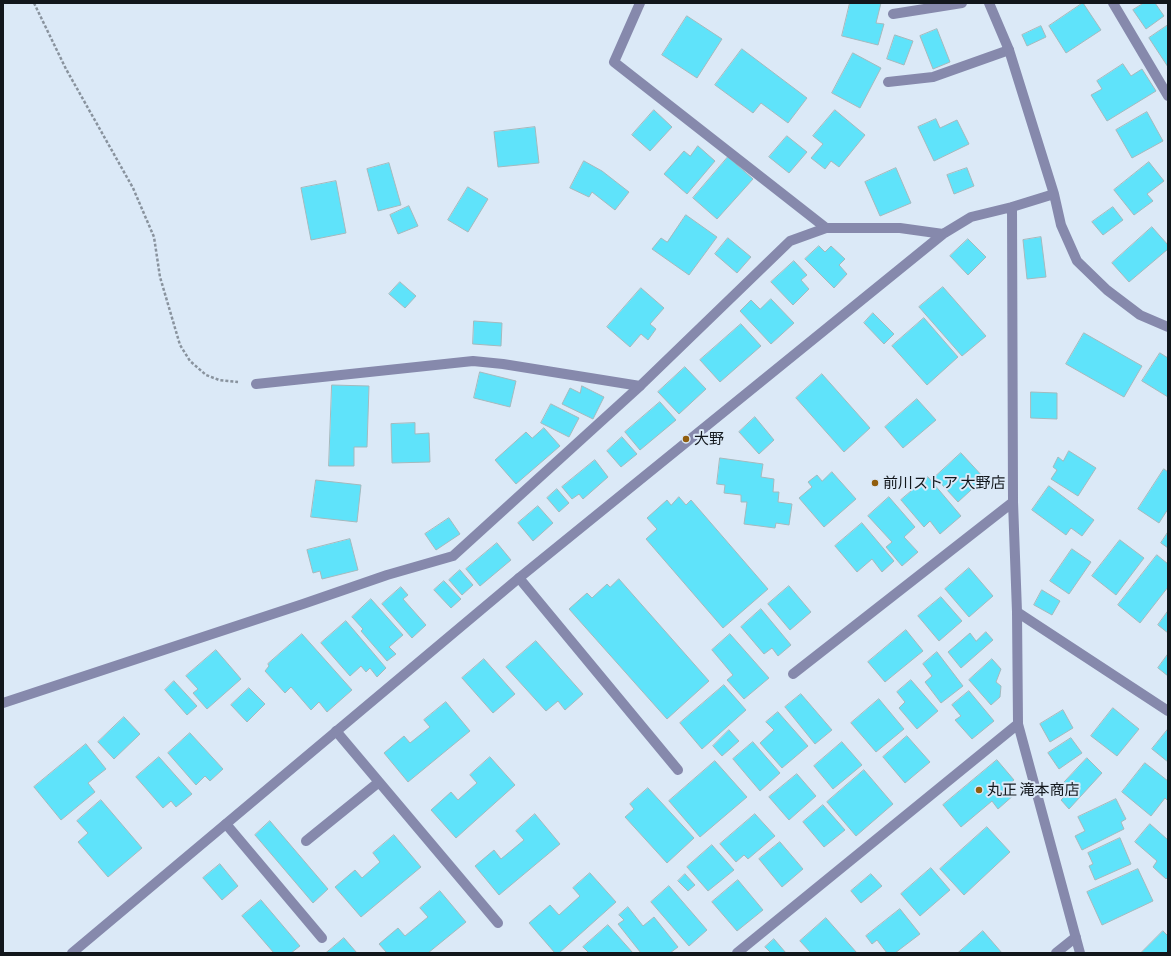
<!DOCTYPE html>
<html>
<head>
<meta charset="utf-8">
<style>
  body { margin:0 }
  #map { position:relative; width:1171px; height:956px; overflow:hidden; background:#dbe9f7; font-family:"Alegreya Sans",sans-serif }
  canvas { display:block }
  .frame { position:absolute; inset:0; border:4px solid #12171c; pointer-events:none }
</style>
</head>
<body>
<div id="map">
<canvas width="1171" height="956"></canvas>
<div class="frame"></div>
</div>
<script>
const c = document.querySelector('canvas').getContext('2d');
c.lineJoin = 'round';
function fill(path, color) { c.fillStyle = color; c.fill(path, 'evenodd'); }
function trace(path, color, width, dash) { c.strokeStyle = color; c.lineWidth = width; c.lineCap = dash ? 'butt' : 'round'; c.setLineDash(dash || []); c.stroke(path); }
function drawText(font, color, halo, rows, align = 'center') {
  c.font = font + ' "Alegreya Sans","Noto Sans JP",sans-serif'; c.lineWidth = 4; c.setLineDash([]); c.textBaseline = 'middle'; c.strokeStyle = halo; c.fillStyle = color; for (const [text, x, y, turn = 0] of rows) {
    c.save(); c.translate(x, y); c.rotate((+turn || 0) * Math.PI / 180); c.textAlign = isNaN(turn) ? turn : align; if (halo) c.strokeText(text, 0, 0); c.fillText(text, 0, 0); c.restore();
  }
}
const building = new Path2D(`
  M850,3H881L876,23L884,24L878,45L842,36Z
  M1083,3L1101,30L1066,53L1049,26Z
  M1144,3H1155L1164,16L1146,29L1133,10Z
  M687,16L722,39L697,78L662,55Z
  M1168,25V67L1149,38Z
  M1041,26L1046,37L1027,46L1022,35Z
  M937,29L950,62L933,69L920,36Z
  M895,35L913,41L904,65L887,59Z
  M742,49L807,98L788,123L761,103L753,113L715,85Z
  M853,53L881,68L860,108L832,93Z
  M1123,64L1131,76L1142,69L1156,91L1107,121L1091,95L1102,89L1097,81Z
  M654,110L672,127L650,151L632,135Z
  M835,110L865,135L839,167L831,161L825,169L811,158L823,144L813,136Z
  M1147,112L1163,141L1132,158L1116,130Z
  M936,119L940,128L957,120L969,144L934,161L918,127Z
  M535,127L539,163L498,167L494,132Z
  M787,136L807,152L789,173L769,157Z
  M698,146L715,161L687,194L664,174L684,151L690,156Z
  M728,157L753,179L717,219L693,198Z
  M584,161L602,171L629,192L615,210L592,192L589,197L570,188Z
  M1149,162L1164,181L1147,194L1153,201L1134,215L1114,190Z
  M389,163L401,205L378,211L367,169Z
  M896,168L911,203L880,216L865,182Z
  M967,168L974,186L954,194L947,175Z
  M336,181L346,233L311,240L301,188Z
  M468,187L488,199L468,232L448,220Z
  M409,206L418,226L398,234L390,215Z
  M1113,207L1123,220L1103,235L1092,222Z
  M686,215L717,237L689,275L652,249L661,238L667,242Z
  M1152,227L1168,245V249L1129,282L1112,263Z
  M1041,237L1046,277L1027,279L1023,240Z
  M728,238L751,257L737,273L715,254Z
  M968,239L986,257L968,275L950,256Z
  M819,246L825,252L831,246L845,259L839,265L847,274L834,288L805,259Z
  M794,261L807,275L801,280L809,289L793,305L771,282Z
  M400,282L416,296L405,308L389,294Z
  M943,287L986,336L962,356L919,307Z
  M641,288L664,308L650,324L656,329L648,340L641,334L630,347L607,327Z
  M771,299L794,323L771,344L740,311L751,300L760,309Z
  M873,313L894,334L884,344L864,323Z
  M924,318L958,357L927,385L892,346Z
  M474,321L502,323L501,346L473,344Z
  M741,324L761,346L720,382L700,360Z
  M1084,333L1142,366L1124,397L1066,364Z
  M1160,353L1168,358V397L1142,381Z
  M685,367L706,389L679,414L658,392Z
  M480,372L516,381L510,407L474,398Z
  M822,374L870,428L844,452L796,398Z
  M332,385L369,386L367,447H354V466H329Z
  M582,386L604,397L593,419L562,404L570,388L580,393Z
  M1031,392L1057,393V419L1031,418Z
  M917,399L936,420L903,448L885,427Z
  M660,402L676,420L640,450L625,432Z
  M551,404L579,418L569,437L541,423Z
  M755,417L774,440L759,454L739,432Z
  M415,423V434L429,433L430,462L392,463L391,424Z
  M544,428L560,446L516,484L495,460L526,432L532,438Z
  M622,437L637,454L621,467L607,451Z
  M1069,451L1096,468L1078,496L1051,479L1057,470L1053,467L1058,457L1063,461Z
  M961,453L984,478L958,502L935,477Z
  M720,458L763,464L761,477L774,479L773,492H779L778,502L792,504L789,525L776,523L775,528L744,524L747,502H741V495L724,493L725,485L717,484Z
  M595,460L608,477L583,499L579,494L572,499L562,487Z
  M1164,469L1168,472V509L1159,523L1138,509Z
  M832,472L856,499L824,527L799,498L812,487L808,482L817,475L822,481Z
  M928,477L961,516L940,534L930,521L924,527L901,500Z
  M316,480L361,485L357,522L311,517Z
  M1049,486L1094,520L1082,536L1071,528L1066,535L1032,510Z
  M557,489L569,503L559,512L547,498Z
  M679,497L686,505L691,500L768,589L723,628L646,539L657,529L647,518L667,500L671,505Z
  M889,497L915,527L904,537L918,552L902,566L886,547L892,542L868,516Z
  M538,506L553,523L533,541L518,523Z
  M449,518L460,534L436,550L425,534Z
  M862,523L894,561L882,572L872,559L857,572L835,546Z
  M1168,532V548L1161,543Z
  M350,539L358,570L322,579L320,571L313,573L307,550Z
  M1120,540L1144,558L1116,595L1092,576Z
  M497,543L511,560L480,586L466,569Z
  M1072,549L1091,562L1069,594L1050,581Z
  M1157,555L1168,564V587L1140,623L1118,605Z
  M969,568L993,596L969,617L945,589Z
  M460,570L473,585L462,595L449,580Z
  M619,579L709,681L667,719L569,609L587,593L592,598L607,584L610,587Z
  M444,581L461,599L451,608L434,590Z
  M789,586L811,612L790,630L768,604Z
  M401,587L408,595L403,599L426,625L412,638L382,604Z
  M1042,590L1060,601L1052,615L1034,605Z
  M941,597L962,621L939,641L918,616Z
  M371,599L403,635L389,647L396,654L387,661L361,631L363,629L352,617Z
  M761,609L791,645L778,656L772,648L764,654L741,627Z
  M1168,611V633L1158,625Z
  M346,621L386,668L377,677L370,668L366,672L361,666L350,676L321,643Z
  M906,630L923,651L885,682L868,662Z
  M986,632L993,640L961,668L948,652L970,633L976,641Z
  M302,634L352,690L327,712L319,702L311,710L291,687L285,693L265,671L269,666L268,664Z
  M730,634L769,678L744,699L727,680L733,675L712,650Z
  M536,641L583,694L565,710L558,701L546,711L506,667Z
  M216,650L241,679L207,709L193,693L198,689L186,676Z
  M937,652L963,686L941,703L925,682L932,676L923,664Z
  M1168,654V676L1158,668Z
  M484,659L515,694L493,713L462,678Z
  M992,659L1001,669L996,682L1001,686L1000,697L991,705L969,680Z
  M911,680L938,711L917,729L899,708L905,702L897,692Z
  M174,681L197,706L187,715L165,690Z
  M724,685L746,710L702,749L680,723Z
  M249,688L265,704L247,722L231,705Z
  M969,691L994,721L972,739L955,720L961,716L952,705Z
  M801,694L832,730L815,744L785,707Z
  M879,699L904,729L876,752L851,723Z
  M446,702L470,731L408,782L384,753L404,736L410,743L430,727L424,720Z
  M1113,708L1139,729L1117,756L1091,736Z
  M1063,710L1073,728L1050,742L1040,724Z
  M778,712L808,746L782,768L760,743L774,730L766,722Z
  M124,717L140,734L114,759L98,742Z
  M1168,729V762L1152,749Z
  M729,730L739,741L722,756L713,746Z
  M190,733L223,769L210,781L205,776L196,785L168,753Z
  M907,736L930,762L905,783L883,757Z
  M1071,738L1082,753L1059,769L1048,753Z
  M753,742L780,773L760,791L733,759Z
  M842,742L862,765L833,789L814,766Z
  M86,744L106,769L88,783L95,792L61,820L34,787Z
  M159,757L192,794L176,807L171,801L163,808L136,777Z
  M490,757L515,785L456,838L431,810L451,792L458,800L477,783L470,775Z
  M1087,758L1102,773L1069,809L1061,800L1066,795L1059,788Z
  M997,760L1014,780L1007,786L1015,794L998,809L992,801L961,827L943,805Z
  M715,761L747,797L700,837L669,801Z
  M1145,763L1168,781V801L1165,798L1151,816L1122,792Z
  M864,770L893,804L856,836L827,802Z
  M797,774L816,796L789,820L769,797Z
  M648,788L694,838L667,863L625,817L634,809L630,804Z
  M1116,799L1126,819L1121,822L1124,829L1082,850L1075,836L1085,831L1078,817Z
  M101,800L142,848L108,877L78,842L88,833L77,821Z
  M823,805L845,830L824,847L803,822Z
  M535,814L560,844L499,895L475,866L494,850L501,859L524,840L516,831Z
  M755,814L775,836L748,859L744,855L736,862L720,844Z
  M270,821L328,889L313,903L255,835Z
  M1150,824L1168,840V877L1166,879L1153,867L1157,861L1135,842Z
  M987,827L1010,852L964,895L940,869Z
  M394,835L421,867L361,917L335,887L355,870L362,878L380,862L373,853Z
  M1120,838L1131,864L1095,880L1089,866L1093,864L1088,853Z
  M780,842L803,869L782,887L759,859Z
  M712,845L734,870L708,891L687,867Z
  M220,864L238,886L222,900L203,878Z
  M931,868L950,890L920,916L901,894Z
  M1138,869L1153,901L1102,925L1087,892Z
  M590,873L616,902L559,953H555L529,923L550,905L559,915L580,896L573,888Z
  M685,874L695,885L688,891L678,881Z
  M871,874L882,886L861,903L851,891Z
  M738,880L763,910L737,931L712,902Z
  M669,886L707,930L689,946L651,902Z
  M440,891L466,922L428,953H387L379,944L398,928L405,936L428,917L420,908Z
  M261,900L300,946L291,953H274L242,916Z
  M628,907L643,926L654,917L678,947L670,953H641L618,924L624,920L619,915Z
  M900,909L920,934L895,953H887L877,940L872,944L866,936Z
  M826,918L857,953H811L800,941Z
  M608,925L633,953H589L583,947Z
  M983,931L1002,953H958Z
  M1163,931L1168,936V953H1141Z
  M344,938L357,953H326Z
  M774,939L786,953H771L765,947Z`);
fill(building, '#5fe3fa');
trace(building, '#a4b9bd', 1);
trace(new Path2D(`
  M34,3L66,69L133,188L154,237L160,277L180,345L190,361L206,375L219,380L238,382`), '#89939e', 2.5, [3, 2]);
trace(new Path2D(`
  M640,3L614,62L826,228
  M893,14L962,3
  M888,82L933,77L1009,50
  M519,578L678,770
  M3,703L303,604L387,575L453,556L640,386
  M336,731L498,923
  M226,824L322,938
  M306,841L379,782`), '#8689ac', 10);
trace(new Path2D(`
  M989,3L1009,50L1054,194L1061,225L1077,261L1107,290L1140,315L1168,327
  M1113,3L1168,96
  M1012,207L1013,502L1017,612L1018,724L1080,953
  M256,384L473,361L503,364L640,386L790,241L826,228H900L943,234
  M1017,612L1168,711
  M793,674L1013,502
  M72,953L519,578L943,234L971,217L1012,207L1054,194
  M737,953L1018,724
  M1056,953L1076,937`), '#8689ac', 10);
for (const [x, y, r, color] of [
  [686,439,4,"#915e0e"],
  [875,483,4,"#915e0e"],
  [979,790,4,"#915e0e"]
]) { const dot = new Path2D(); dot.arc(x, y, r, 0, 2 * Math.PI); c.fillStyle = color; c.fill(dot); trace(dot, '#dbe9f7', 1.5); }
drawText('15px', '#12171c', '#dbe9f7', [
  ["大野",694,439],
  ["前川ストア 大野店",883,483],
  ["丸正 滝本商店",987,790]
], 'left');
</script>
</body>
</html>
